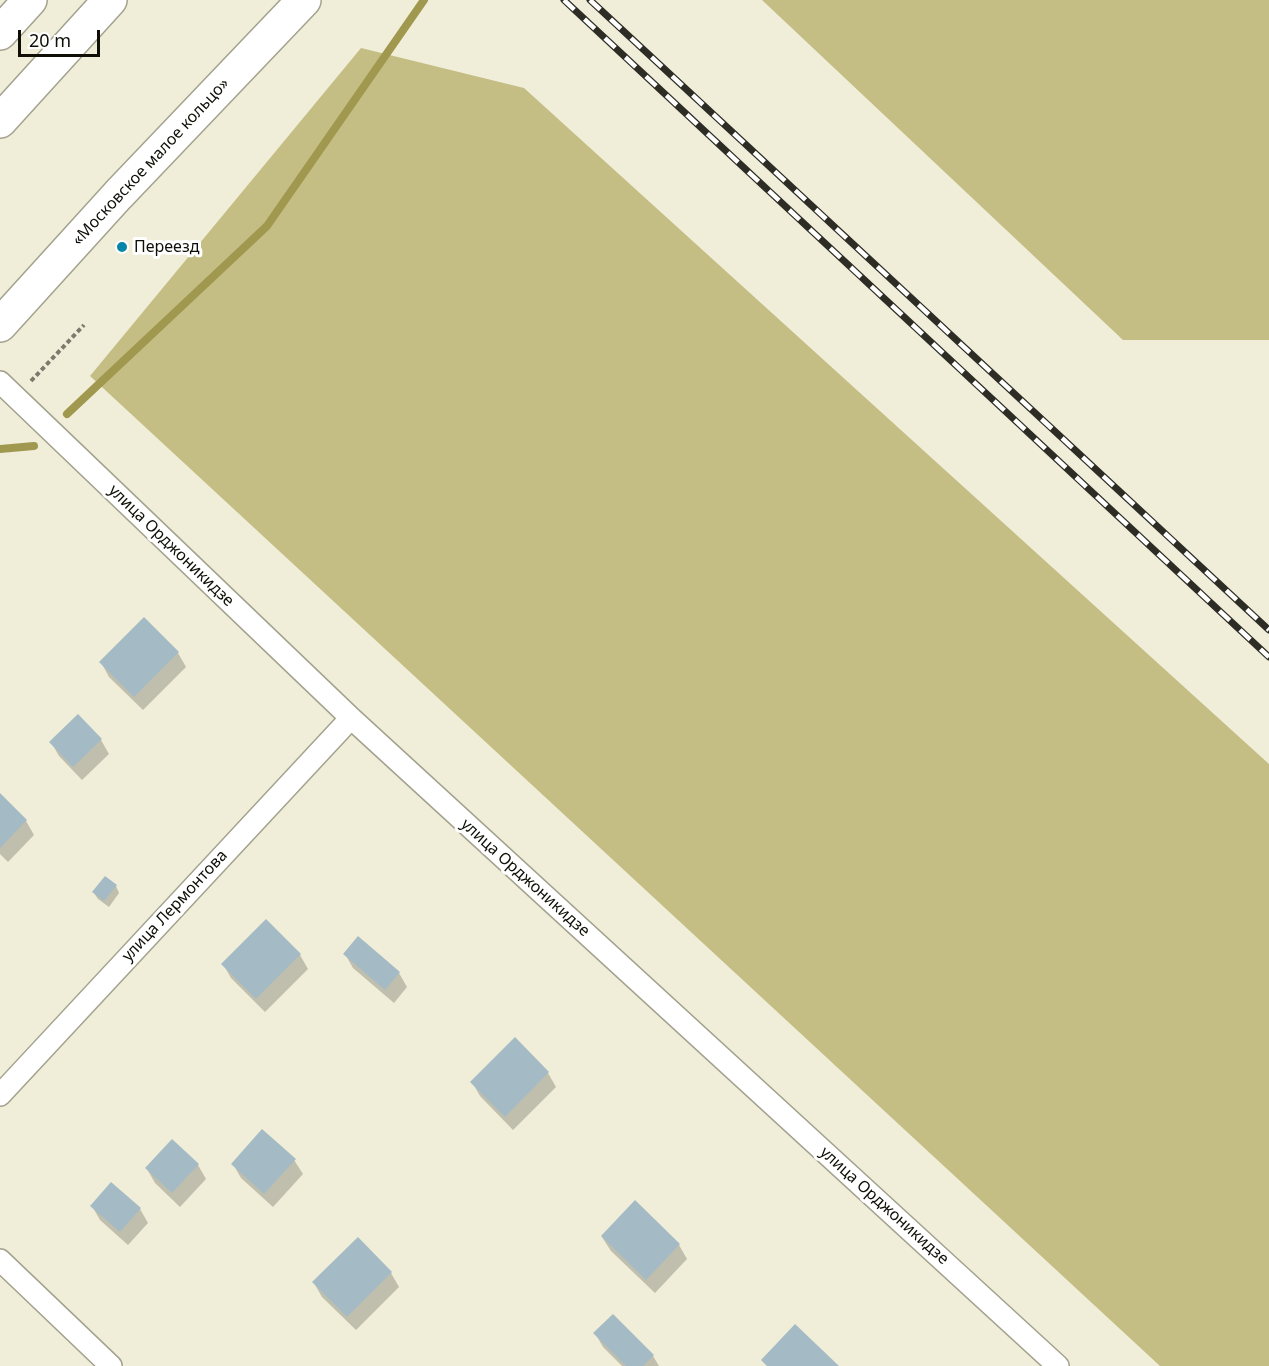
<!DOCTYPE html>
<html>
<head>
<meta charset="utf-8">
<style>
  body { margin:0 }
  #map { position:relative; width:1269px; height:1366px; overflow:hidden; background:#f0eed9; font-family:"Noto Sans",sans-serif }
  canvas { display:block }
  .scale { position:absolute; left:18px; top:30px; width:82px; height:27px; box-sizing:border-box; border:3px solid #0f0f08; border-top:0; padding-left:8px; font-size:18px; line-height:21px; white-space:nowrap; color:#0f0f08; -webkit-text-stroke:4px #fff; paint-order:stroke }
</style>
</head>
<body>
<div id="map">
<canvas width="1269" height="1366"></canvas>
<div class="scale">20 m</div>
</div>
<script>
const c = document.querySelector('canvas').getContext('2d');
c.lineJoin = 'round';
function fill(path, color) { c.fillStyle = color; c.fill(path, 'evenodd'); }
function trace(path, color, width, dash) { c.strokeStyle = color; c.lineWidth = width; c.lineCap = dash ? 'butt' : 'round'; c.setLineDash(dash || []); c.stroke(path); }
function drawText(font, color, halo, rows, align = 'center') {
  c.font = font + ' "Noto Sans",sans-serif'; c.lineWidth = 6; c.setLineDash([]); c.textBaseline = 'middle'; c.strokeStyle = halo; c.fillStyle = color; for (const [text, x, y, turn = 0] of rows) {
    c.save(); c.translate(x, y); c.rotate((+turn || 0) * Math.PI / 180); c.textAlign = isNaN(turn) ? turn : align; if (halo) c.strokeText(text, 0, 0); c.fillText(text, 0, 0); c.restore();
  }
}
fill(new Path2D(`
  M762,0H1269V340H1123Z
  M361,48L524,88L1269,764V1366H1160L90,376Z`), '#c4be85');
fill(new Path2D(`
  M178,653L186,667L143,710L109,677L101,662Z
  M101,740L109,754L82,780L59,756L51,742Z
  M0,795L26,821L34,835L8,862L0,854Z
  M116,886L119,893L109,907L98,899L94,893Z
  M266,921L300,955L308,969L265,1012L231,978L223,964Z
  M345,954L399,973L407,987L394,1003L353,968Z
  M548,1073L556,1087L513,1130L480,1096L472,1082Z
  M294,1160L303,1174L273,1207L241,1178L233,1164Z
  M198,1165L206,1179L180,1207L155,1183L147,1169Z
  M635,1203L679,1245L687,1259L655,1293L611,1251L602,1237Z
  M92,1206L140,1209L148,1223L128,1245L100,1220Z
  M358,1239L391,1273L399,1287L356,1330L322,1297L314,1283Z
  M595,1333L653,1356L659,1366H622L603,1347Z`), '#0003');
trace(new Path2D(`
  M67,414L267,226L424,0
  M0,449L34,446`), '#a0984e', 8);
fill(new Path2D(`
  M144,617L179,652L134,697L99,662Z
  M78,714L102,739L73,767L49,742Z
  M0,793L27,820L0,848Z
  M105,876L117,885L104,901L92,892Z
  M266,919L301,954L256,999L221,964Z
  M358,936L400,972L385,990L343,954Z
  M515,1037L549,1072L505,1117L470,1082Z
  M262,1129L296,1159L264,1194L231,1164Z
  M172,1139L199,1164L172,1193L145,1168Z
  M111,1182L141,1208L120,1232L90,1206Z
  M635,1200L680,1244L646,1280L601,1236Z
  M358,1237L392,1272L347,1317L312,1282Z
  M613,1314L654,1355L643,1366H626L593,1333Z
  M795,1324L839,1366H767L761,1360Z`), '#a4bac4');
const minor = new Path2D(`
  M0,382L351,718L1058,1366
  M0,1095L351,718
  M0,1260L111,1366`);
const trunk = new Path2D(`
  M0,325L118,195L304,0`);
const motorway = new Path2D(`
  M0,33L30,0
  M0,121L110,0`);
trace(minor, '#a3a28e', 24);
trace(trunk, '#a3a28e', 36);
trace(motorway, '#a3a28e', 36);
trace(new Path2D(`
  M31,381L84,325`), '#7b7a6d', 4, [4.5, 3]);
trace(minor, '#fff', 21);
trace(trunk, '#fff', 33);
trace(motorway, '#fff', 33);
const rail = new Path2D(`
  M564,0L1269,657
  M590,0L1269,630`);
trace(rail, '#2e2d25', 7);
trace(rail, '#fff', 4.5, [14]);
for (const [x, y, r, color] of [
  [122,247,6,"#0585a8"]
]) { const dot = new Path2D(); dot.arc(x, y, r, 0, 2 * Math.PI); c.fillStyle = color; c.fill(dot); trace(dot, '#fff', 2); }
drawText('16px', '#0f0f08', '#fff', [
  ["«Московское малое кольцо»",151,162,-47],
  ["улица Орджоникидзе",171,546,44],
  ["улица Орджоникидзе",525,878,42],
  ["улица Лермонтова",175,906,-47],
  ["улица Орджоникидзе",884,1206,42]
]);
drawText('16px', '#0f0f08', '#fff', [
  ["Переезд",134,247]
], 'left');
</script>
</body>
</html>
